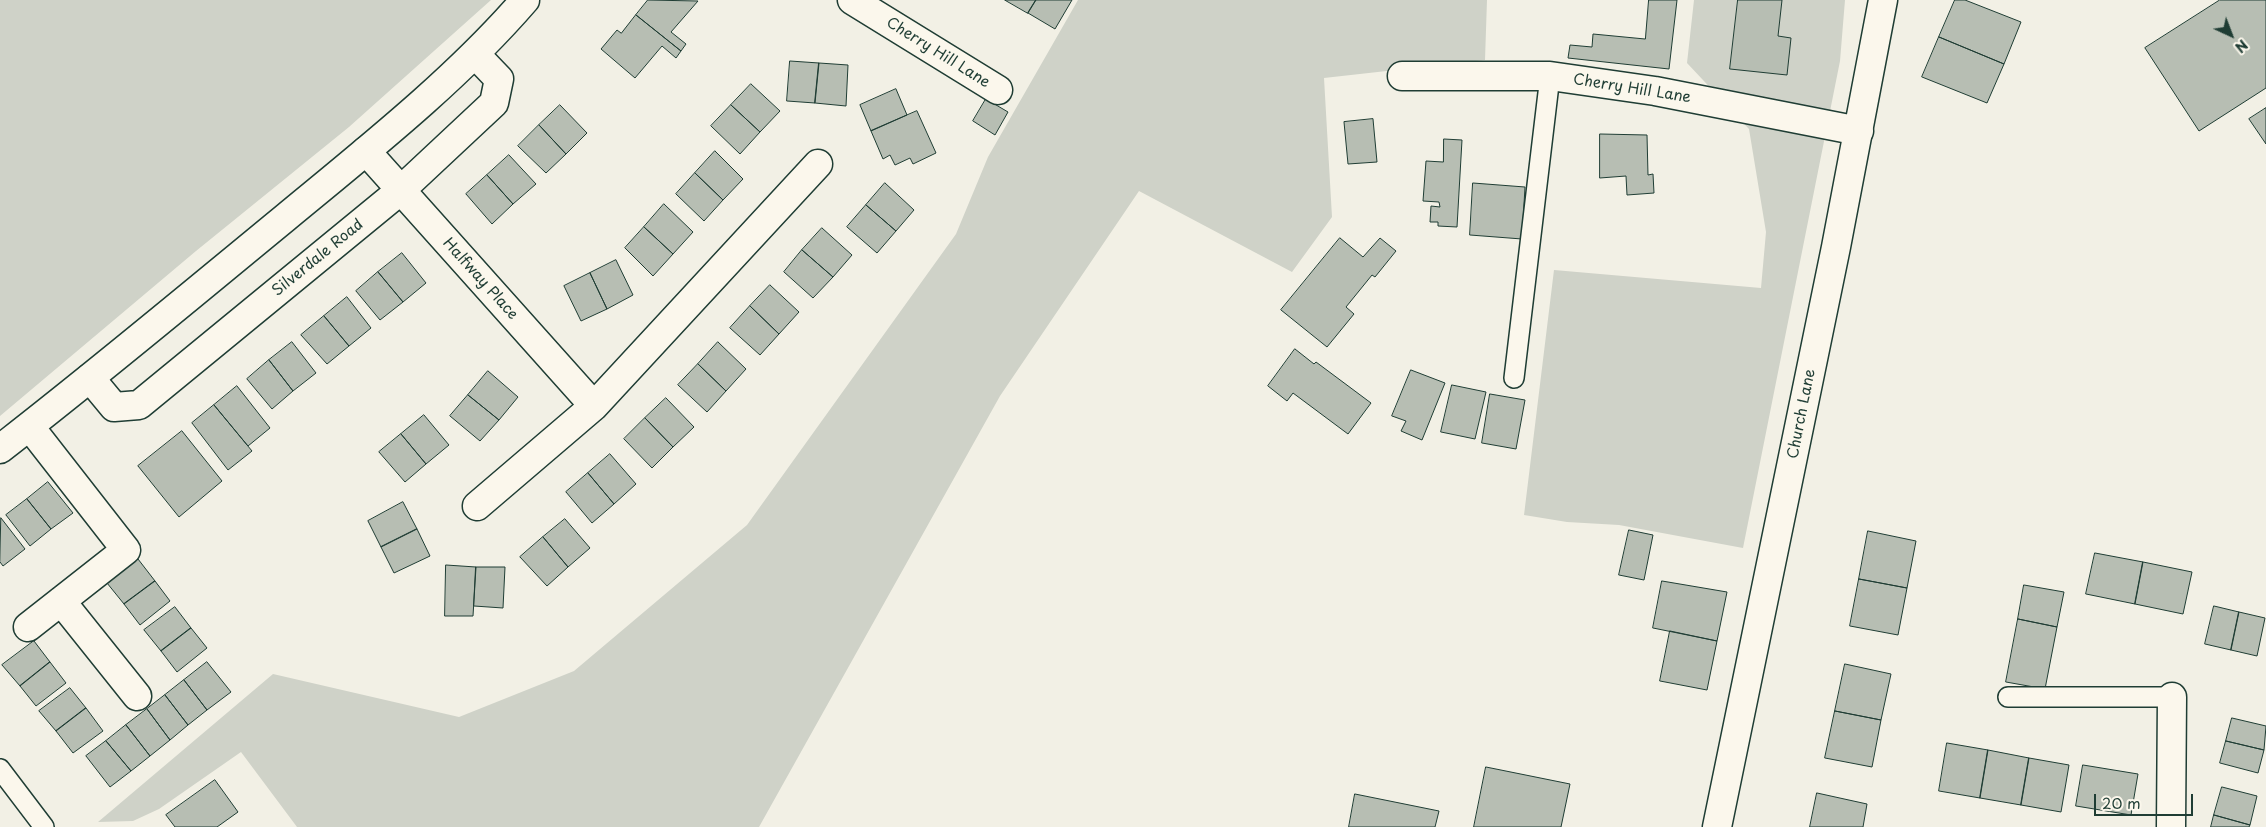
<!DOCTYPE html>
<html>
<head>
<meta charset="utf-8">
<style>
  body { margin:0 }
  #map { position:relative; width:2266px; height:827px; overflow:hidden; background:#f2f0e5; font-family:"Playpen Sans",sans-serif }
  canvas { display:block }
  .north { position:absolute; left:2206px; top:10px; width:50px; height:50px; -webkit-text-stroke:4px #fbf7ec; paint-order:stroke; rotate:137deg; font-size:14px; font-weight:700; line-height:20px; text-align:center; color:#1f3d34 }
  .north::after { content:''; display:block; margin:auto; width:18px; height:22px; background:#1f3d34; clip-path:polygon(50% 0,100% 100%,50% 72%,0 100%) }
  .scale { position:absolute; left:2094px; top:794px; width:99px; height:22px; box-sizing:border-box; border:2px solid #1f3d34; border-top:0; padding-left:6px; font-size:15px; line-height:18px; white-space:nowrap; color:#1f3d34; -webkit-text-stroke:4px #fbf7ec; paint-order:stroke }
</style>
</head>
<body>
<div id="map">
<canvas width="2266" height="827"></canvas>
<div class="north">N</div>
<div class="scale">20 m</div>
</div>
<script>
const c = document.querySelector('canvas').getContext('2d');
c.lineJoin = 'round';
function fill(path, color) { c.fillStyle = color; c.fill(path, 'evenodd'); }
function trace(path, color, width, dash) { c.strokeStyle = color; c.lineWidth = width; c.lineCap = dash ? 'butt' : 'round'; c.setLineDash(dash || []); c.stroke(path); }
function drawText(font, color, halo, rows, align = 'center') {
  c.font = font + ' "Playpen Sans",sans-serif'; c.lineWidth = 4.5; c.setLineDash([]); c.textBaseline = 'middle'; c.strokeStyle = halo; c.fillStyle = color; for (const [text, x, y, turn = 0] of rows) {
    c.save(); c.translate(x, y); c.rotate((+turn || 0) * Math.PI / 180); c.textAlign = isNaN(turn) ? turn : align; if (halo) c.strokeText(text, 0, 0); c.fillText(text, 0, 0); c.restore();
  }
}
fill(new Path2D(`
  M0,0H491L349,127L196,251L0,416Z
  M1078,0H1487L1485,60L1324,78L1332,217L1292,272L1139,191L1000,396L759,827H297L241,752L159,809L133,821L98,822L273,674L459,717L574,671L747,525L956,234L988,157Z
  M1694,0H1845L1840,61L1743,548L1619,525L1567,522L1524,515L1554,270L1761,288L1766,232L1749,129L1687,63Z`), '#cfd2c8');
const building = new Path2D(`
  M648,0L698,1L671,32L686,44L681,51L636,15Z
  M1005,0H1036L1028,13Z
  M1036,0H1072L1055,29L1028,13Z
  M1649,0H1677L1669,69L1568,58L1570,45L1592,47L1593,34L1645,39Z
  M1738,0H1782L1778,36L1791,38L1787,75L1730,69Z
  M1955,0H1965L2021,22L2004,64L1939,37Z
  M2220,0H2266V88L2199,131L2145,48Z
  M636,15L681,51L676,58L662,46L635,78L601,49L617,30L621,33Z
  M1939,37L2004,64L1987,103L1922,77Z
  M790,61L819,63L815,103L787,101Z
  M819,63L848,65L846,106L815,103Z
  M751,84L780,111L760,132L731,105Z
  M896,89L907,115L871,131L860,105Z
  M986,99L1008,112L995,135L973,121Z
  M560,105L587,133L566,154L539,125Z
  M731,105L760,132L740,154L711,126Z
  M2266,108V144L2249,119Z
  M917,111L936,153L913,164L910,158L895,165L890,155L883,159L871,131Z
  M1373,119L1377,162L1348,164L1344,122Z
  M539,125L566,154L546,173L518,146Z
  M1600,134L1647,135L1648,175L1653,174L1654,193L1627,195L1626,176L1600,178Z
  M1444,139L1462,140L1457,227L1438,226V222H1430L1431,206L1440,207L1439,202L1423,201L1426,161L1443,162Z
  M715,151L743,179L723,200L695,173Z
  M509,155L536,184L513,204L487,175Z
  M695,173L723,200L704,221L676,194Z
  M487,175L513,204L492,224L466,194Z
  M885,183L914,210L896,231L866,205Z
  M1473,183L1525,187L1522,239L1470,235Z
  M664,204L693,232L673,254L644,227Z
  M866,205L896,231L877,253L847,227Z
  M644,227L673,254L653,276L625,248Z
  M822,228L852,255L833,277L802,250Z
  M1340,238L1363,257L1380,238L1396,251L1375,277L1372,275L1346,307L1354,314L1327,347L1281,310Z
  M802,250L833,277L813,298L784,272Z
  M402,253L426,283L403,302L378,272Z
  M616,260L633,295L607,309L590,273Z
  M378,272L403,302L380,320L356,291Z
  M590,273L607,309L581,321L564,286Z
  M770,285L799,312L779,334L750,306Z
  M347,297L371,328L349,346L324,316Z
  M750,306L779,334L760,355L730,328Z
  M324,316L349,346L327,364L301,335Z
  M292,342L316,373L293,391L269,360Z
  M718,342L746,369L726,391L698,364Z
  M1295,349L1314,364L1316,362L1371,403L1348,434L1293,393L1287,401L1268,386Z
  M269,360L293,391L272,409L247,379Z
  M698,364L726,391L707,412L678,385Z
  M1411,370L1445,383L1422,440L1401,431L1406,421L1392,416Z
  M488,371L518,397L499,420L468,395Z
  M1452,385L1486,392L1475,439L1441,432Z
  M237,386L270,428L248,446L214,405Z
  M1490,394L1525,400L1516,449L1482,443Z
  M468,395L499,420L480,441L450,416Z
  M666,398L694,427L673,447L645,418Z
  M214,405L252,451L228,470L192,423Z
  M424,415L449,445L426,464L401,434Z
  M645,418L673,447L652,468L624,439Z
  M182,431L222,481L179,517L138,466Z
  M401,434L426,464L405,482L379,452Z
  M610,454L636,484L614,504L588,473Z
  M588,473L614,504L592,523L566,492Z
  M48,482L73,513L51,529L27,499Z
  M27,499L51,529L30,546L6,515Z
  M403,502L417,529L381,547L368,521Z
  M1,518L25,549L3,566L0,562Z
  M565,519L590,548L568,567L543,537Z
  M417,529L430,556L394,573L381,547Z
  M1629,530L1653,535L1644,580L1619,575Z
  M1868,531L1916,541L1907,588L1859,579Z
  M543,537L568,567L547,586L520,557Z
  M2095,553L2143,562L2135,604L2086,594Z
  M138,559L155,581L124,604L107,583Z
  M2143,562L2192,572L2183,614L2135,604Z
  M446,565L476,567L473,616H445Z
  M476,567H505L503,608L474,606Z
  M1859,579L1907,588L1898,635L1850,626Z
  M155,581L170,601L140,625L124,604Z
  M1662,581L1727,592L1717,641L1653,628Z
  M2024,585L2064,592L2057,627L2018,619Z
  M2214,606L2239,612L2231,650L2205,644Z
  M175,607L191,628L161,651L144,630Z
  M2239,612L2265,618L2257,656L2231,650Z
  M2018,619L2057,627L2045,689L2006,682Z
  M191,628L207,648L177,672L161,651Z
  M1670,631L1717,641L1707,690L1660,681Z
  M34,641L50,662L20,686L2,665Z
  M50,662L66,683L36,706L20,686Z
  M207,662L231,692L207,710L184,680Z
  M1845,664L1891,674L1881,720L1835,711Z
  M184,680L207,710L188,725L165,695Z
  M70,688L86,708L56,731L39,711Z
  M165,695L188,725L170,740L147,709Z
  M86,708L103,731L73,753L56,731Z
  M147,709L170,740L150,756L126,725Z
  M1835,711L1881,720L1872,767L1825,758Z
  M2232,718L2266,726L2264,750L2226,741Z
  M126,725L150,756L131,771L106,741Z
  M106,741L131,771L110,787L86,756Z
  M2226,741L2264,750L2258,773L2220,763Z
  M1947,743L1988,750L1980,798L1939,791Z
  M1988,750L2029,758L2021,805L1980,798Z
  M2029,758L2069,765L2061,812L2021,805Z
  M2083,765L2138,774L2131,815L2076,806Z
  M1486,767L1570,784L1561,827H1474Z
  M215,780L238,812L217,827H175L166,815Z
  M2222,787L2257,796L2250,825L2214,815Z
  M1817,793L1867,804L1863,827H1810Z
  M1355,794L1439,811L1435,827H1349Z
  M2214,815L2250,825L2249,827H2211Z`);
fill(building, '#b7beb3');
trace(building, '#1f3d34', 1);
const service = new Path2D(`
  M1514,378L1550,76
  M2008,697H2172
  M0,769L44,827`);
const minor = new Path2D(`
  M852,0L998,90
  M1402,76H1550L1655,91L1859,131
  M366,151L594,406
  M90,378L114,407L139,405L401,190L494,103L499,79L475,54
  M477,506L594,406L818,164
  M61,601L137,696
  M28,627L126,550L30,427
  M2171,827L2172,697`);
const secondary = new Path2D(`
  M0,449C97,374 190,296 285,218C366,151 456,80 525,0
  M1717,827L1836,247L1883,0`);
trace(service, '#1f3d34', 22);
trace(minor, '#1f3d34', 31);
trace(secondary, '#1f3d34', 31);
trace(service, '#fbf7ec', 19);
trace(minor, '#fbf7ec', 28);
trace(secondary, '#fbf7ec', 28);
drawText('15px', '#1f3d34', '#fbf7ec', [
  ["Cherry Hill Lane",938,53,32],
  ["Cherry Hill Lane",1632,89,9],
  ["Silverdale Road",318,258,-39],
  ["Halfway Place",480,279,48],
  ["Church Lane",1802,414,-79]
]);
</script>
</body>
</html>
